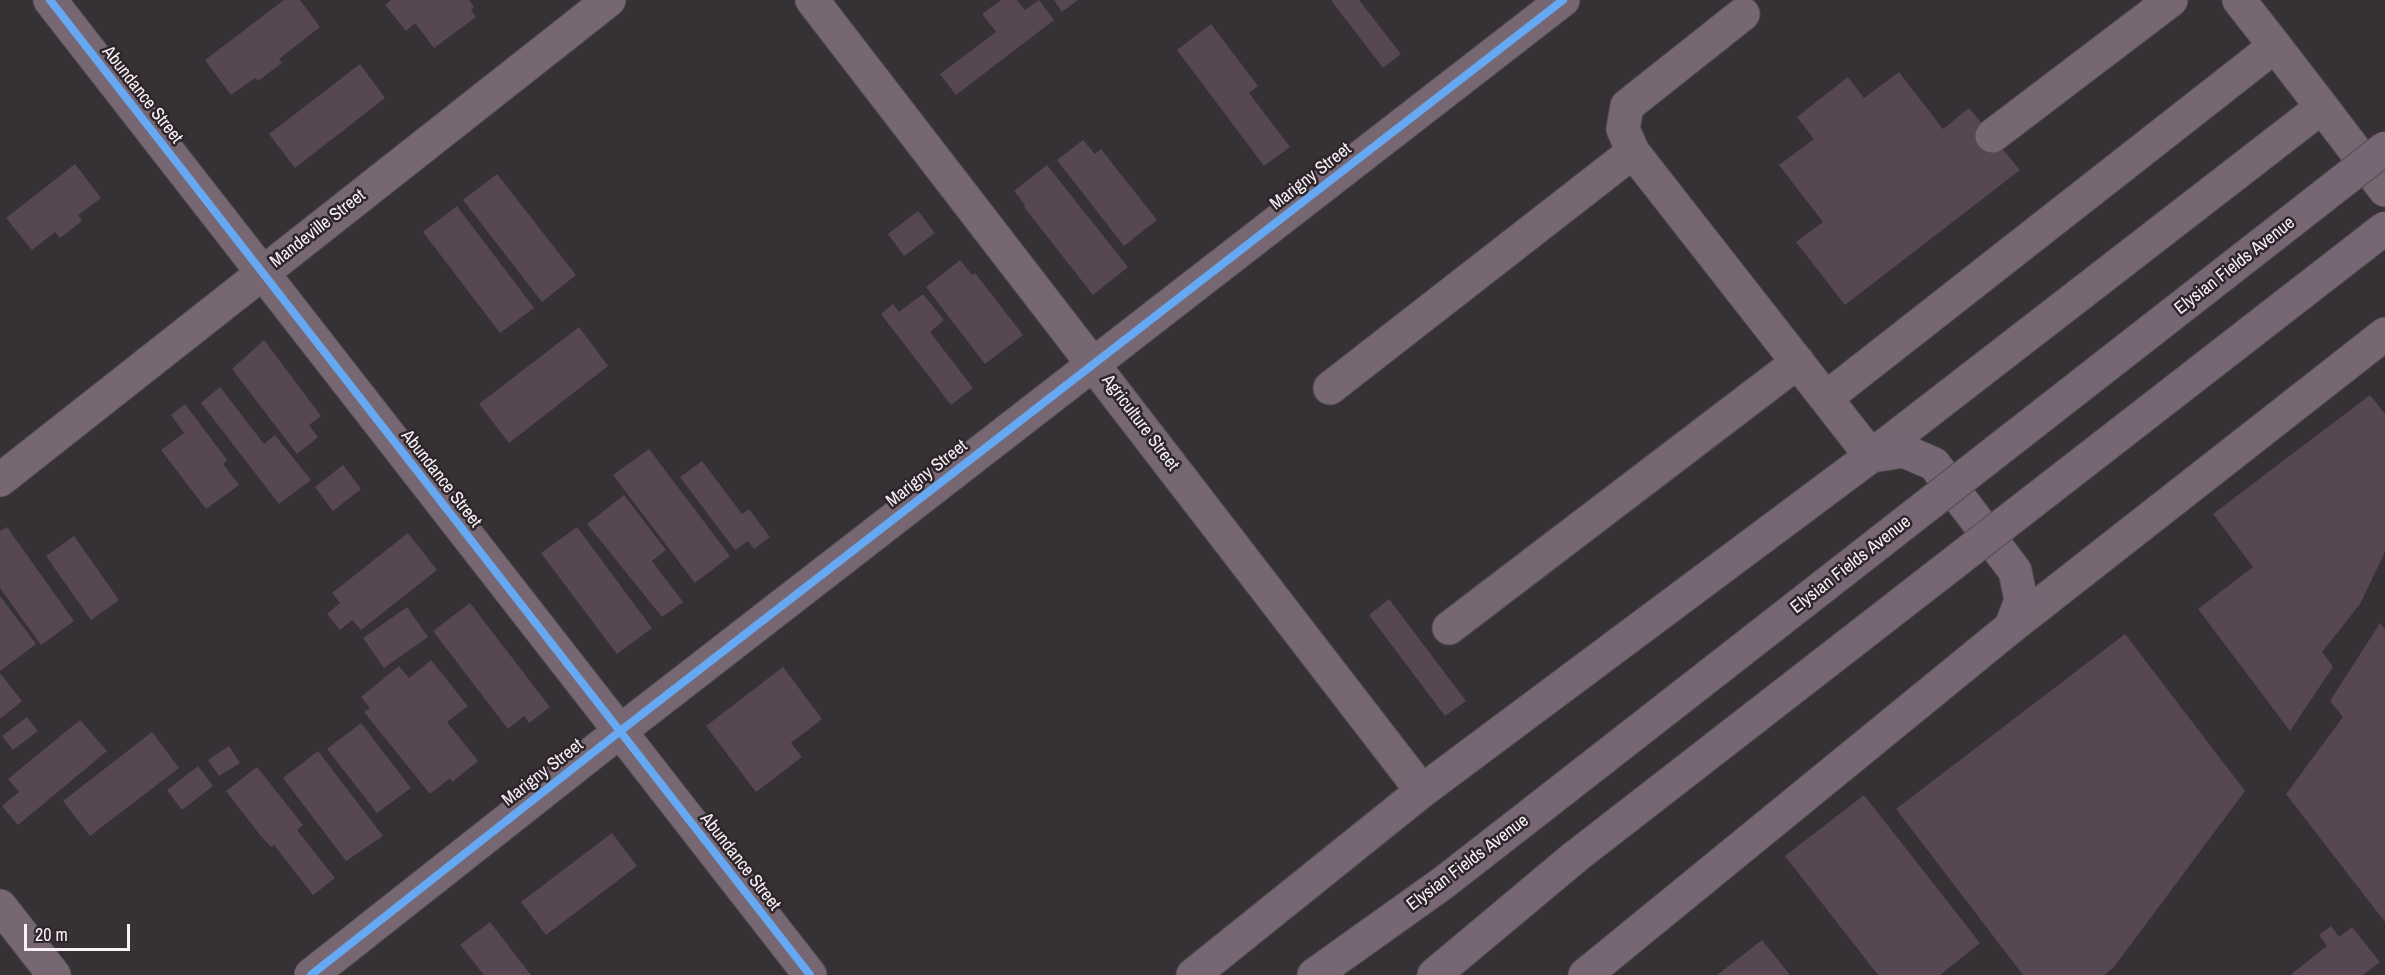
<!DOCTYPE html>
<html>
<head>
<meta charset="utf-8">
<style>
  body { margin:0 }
  #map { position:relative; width:2385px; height:975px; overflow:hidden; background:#363134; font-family:"Archivo Narrow",sans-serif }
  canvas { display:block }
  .scale { position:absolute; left:24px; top:924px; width:106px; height:27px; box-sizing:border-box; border:3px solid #f8f2f6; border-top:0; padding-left:8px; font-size:18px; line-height:21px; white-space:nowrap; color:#f8f2f6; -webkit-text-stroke:4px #2e252b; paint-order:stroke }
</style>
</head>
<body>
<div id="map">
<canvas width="2385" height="975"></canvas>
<div class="scale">20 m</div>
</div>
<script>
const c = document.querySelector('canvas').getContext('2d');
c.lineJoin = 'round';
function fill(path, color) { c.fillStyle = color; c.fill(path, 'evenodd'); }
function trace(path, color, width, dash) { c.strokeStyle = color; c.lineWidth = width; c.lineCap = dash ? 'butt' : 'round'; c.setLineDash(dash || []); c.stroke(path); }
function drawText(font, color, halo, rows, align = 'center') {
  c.font = font + ' "Archivo Narrow",sans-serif'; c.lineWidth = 5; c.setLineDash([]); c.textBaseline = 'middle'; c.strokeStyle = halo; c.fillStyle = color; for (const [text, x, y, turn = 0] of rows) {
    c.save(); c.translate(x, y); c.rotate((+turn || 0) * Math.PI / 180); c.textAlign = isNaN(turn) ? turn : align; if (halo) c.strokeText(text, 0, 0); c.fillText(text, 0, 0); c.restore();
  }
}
fill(new Path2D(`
  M284,0H300L320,27L279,59L282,63L258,81L255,78L231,95L205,60Z
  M391,0H469L474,7L471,10L476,17L434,48L415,23L406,31L385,5Z
  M1001,0H1017L1025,10L1039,0L1054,20L956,95L940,74L996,32L982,14Z
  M1054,0H1078L1062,12Z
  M1331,0H1359L1401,54L1383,68Z
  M1211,24L1258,86L1249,93L1290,147L1264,166L1177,50Z
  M360,64L385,98L295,168L269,134Z
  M1899,72L1943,129L1969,108L2020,170L1845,305L1796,242L1823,222L1779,165L1814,139L1797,117L1848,77L1864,98Z
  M1083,140L1095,154L1101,149L1157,220L1124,246L1057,160Z
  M75,164L101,198L78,215L82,221L60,238L55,232L32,250L6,218Z
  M1047,165L1128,267L1093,295L1024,207L1025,205L1014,191Z
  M497,174L576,275L542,302L463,200Z
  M457,206L534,308L500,333L423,232Z
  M918,211L935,233L904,256L888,234Z
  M960,260L972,275L975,273L1023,335L985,364L926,287Z
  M923,294L944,320L930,332L973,388L951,405L881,314L893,304L899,312Z
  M579,327L608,366L509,443L479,404Z
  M264,340L321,416L309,425L318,437L297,454L232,369Z
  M220,387L264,444L275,435L311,480L279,504L201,403Z
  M2370,395L2385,414V552L2360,604L2322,652L2333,667L2290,731L2198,609L2253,567L2213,514Z
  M185,404L227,460L223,464L239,485L206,509L161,450L184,433L171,415Z
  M649,449L730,556L695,583L613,475Z
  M702,461L742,514L749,509L770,537L754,549L748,541L735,550L680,477Z
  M343,465L361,489L333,511L315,487Z
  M624,495L666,550L652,561L683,602L662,617L587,524Z
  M7,527L74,621L41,645L0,588V531Z
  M577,527L652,628L617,654L541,553Z
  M408,533L437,570L361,630L352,620L340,630L327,614L340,603L332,593Z
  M74,536L119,600L91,620L46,556Z
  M0,596L36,644L0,671Z
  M1389,599L1466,701L1445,716L1369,615Z
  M470,603L550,707L529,723L524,716L508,729L433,631Z
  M407,607L428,637L384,668L363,638Z
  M2380,623L2385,629V922L2286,794L2343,717L2330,701Z
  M2125,634L2245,791L2114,967L2105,975H2023L1896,809Z
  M431,660L468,706L447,722L478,761L452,782L450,778L430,794L364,712L370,708L361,697L399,666L409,678Z
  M783,667L822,719L791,743L802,757L756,792L706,726Z
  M0,673L22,701L0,719Z
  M27,717L38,731L13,750L2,736Z
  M80,720L107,751L18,825L2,806L19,792L8,779Z
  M361,723L411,788L377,813L327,749Z
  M152,732L179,768L90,836L63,801Z
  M229,746L240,763L219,776L208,760Z
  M318,751L383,836L346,861L283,778Z
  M198,766L213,786L182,810L167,790Z
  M257,767L303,825L297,830L335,878L313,895L274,845L271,847L260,835L226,791Z
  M1864,795L1980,943L1940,975H1878L1785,856Z
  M612,833L637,866L546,935L521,902Z
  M490,922L531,975H484L460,945Z
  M2331,926L2339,937L2352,927L2380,962L2363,975H2290L2327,946L2319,935Z
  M1762,940L1790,975H1717Z`), '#564753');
const minor = new Path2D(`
  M50,0L810,975
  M812,0L1422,791
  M1743,14L1627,106L1623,129L1633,152L1871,456L2322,107L2385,190
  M2275,46L2322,107
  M1992,136L2171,0
  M1330,388L1633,152
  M1826,398L2275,46L2239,0
  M0,480L609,0
  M2011,627L2385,334
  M1449,628L1798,362
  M0,906L54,975
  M311,975L619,732L1563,0`);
const major = new Path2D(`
  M1193,975L1422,791L1871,456L1904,451L1934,464L2015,571L2021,600L2011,627L1585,975
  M1314,975L1443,883L1538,809
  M1434,975L1575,857`);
trace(minor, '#504d4f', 35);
trace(major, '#504d4f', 35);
trace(minor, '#766772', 33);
trace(major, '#776673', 33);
const majorBridge = new Path2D(`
  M1538,809L2385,148
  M1575,857L2385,228`);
trace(majorBridge, '#504d4f', 35, []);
trace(majorBridge, '#776673', 33);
trace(new Path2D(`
  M50,0L810,975
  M311,975L619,732L1563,0`), '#66a8f1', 8);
drawText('18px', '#f8f2f6', '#2e252b', [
  ["Abundance Street",142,95,52],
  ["Marigny Street",1311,177,-38],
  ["Mandeville Street",318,229,-38],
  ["Elysian Fields Avenue",2235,266,-38],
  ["Agriculture Street",1140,423,53],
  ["Marigny Street",927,474,-38],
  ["Abundance Street",441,479,52],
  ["Elysian Fields Avenue",1851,565,-38],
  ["Marigny Street",543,773,-38],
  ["Abundance Street",740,862,52],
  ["Elysian Fields Avenue",1468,863,-37]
]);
</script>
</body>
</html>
